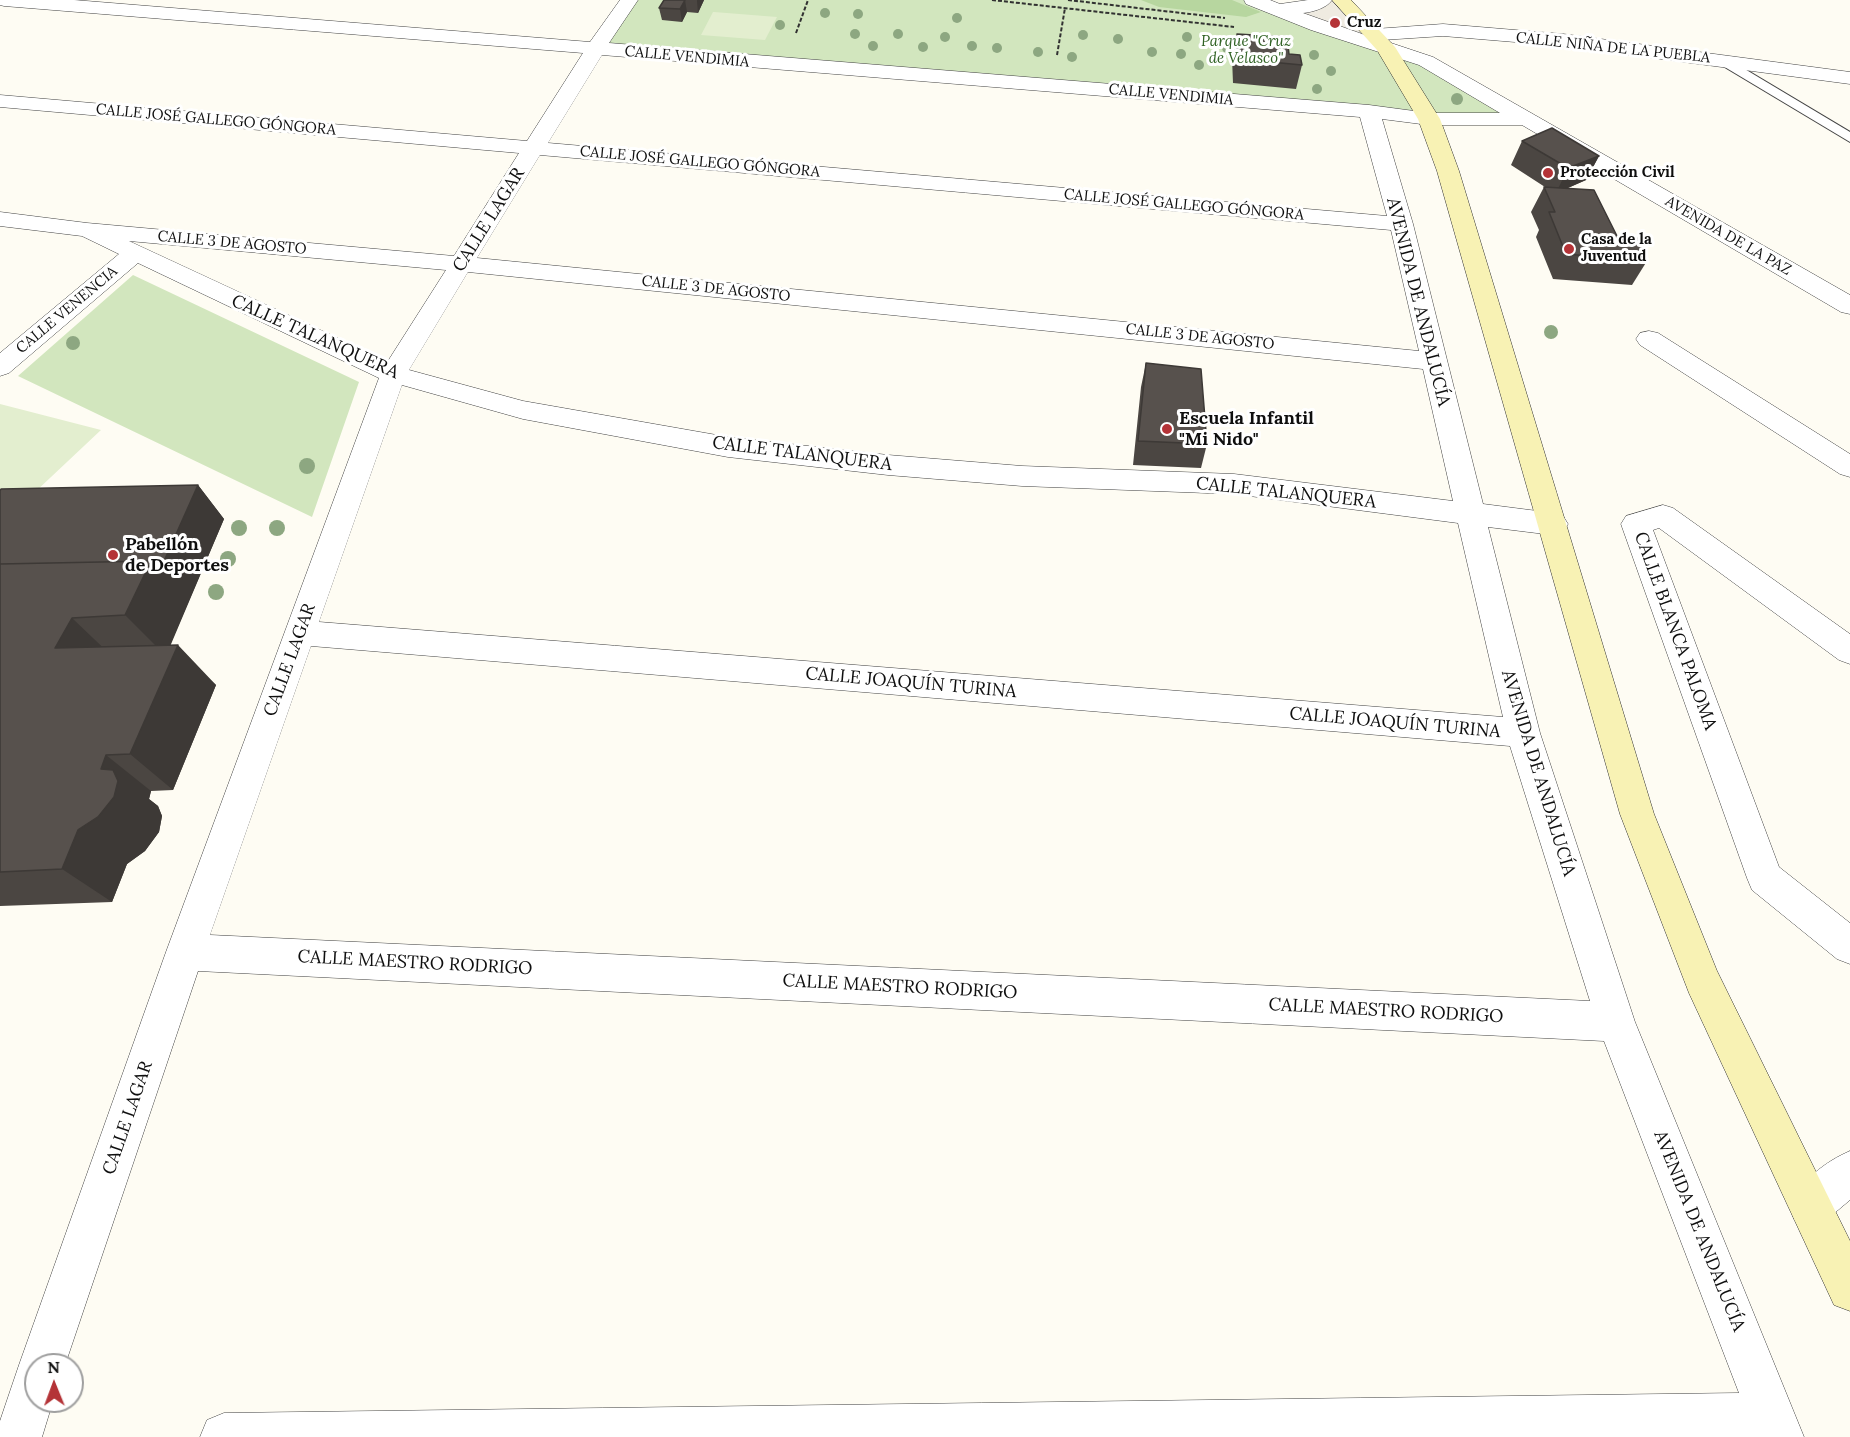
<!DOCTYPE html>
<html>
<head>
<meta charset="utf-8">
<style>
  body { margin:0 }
  #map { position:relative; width:1850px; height:1437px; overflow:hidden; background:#fefcf3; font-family:Lora,serif }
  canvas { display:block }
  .north { position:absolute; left:24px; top:1353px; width:60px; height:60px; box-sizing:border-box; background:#fff; border:2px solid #9f9f9f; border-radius:50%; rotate:359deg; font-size:16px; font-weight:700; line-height:24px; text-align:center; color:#0f0f0f }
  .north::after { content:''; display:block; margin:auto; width:21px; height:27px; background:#b43337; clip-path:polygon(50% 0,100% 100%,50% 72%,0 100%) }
</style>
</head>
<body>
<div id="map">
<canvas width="1850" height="1437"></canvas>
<div class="north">N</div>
</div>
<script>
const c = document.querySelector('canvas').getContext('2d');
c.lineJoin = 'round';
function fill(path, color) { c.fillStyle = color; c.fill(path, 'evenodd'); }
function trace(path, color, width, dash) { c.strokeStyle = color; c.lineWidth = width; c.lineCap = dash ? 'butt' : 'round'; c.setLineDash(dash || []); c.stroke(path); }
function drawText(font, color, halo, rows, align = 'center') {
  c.font = font + ' Lora,serif'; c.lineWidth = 6; c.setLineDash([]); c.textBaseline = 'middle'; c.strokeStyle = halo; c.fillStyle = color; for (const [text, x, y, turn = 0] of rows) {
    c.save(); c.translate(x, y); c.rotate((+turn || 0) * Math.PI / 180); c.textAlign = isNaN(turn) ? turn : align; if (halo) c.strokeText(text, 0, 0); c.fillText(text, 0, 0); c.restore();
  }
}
fill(new Path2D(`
  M629,0H1253L1385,47L1526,119H1429L595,49Z
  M133,275L359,382L312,517L18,376Z`), '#d2e6be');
fill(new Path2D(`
  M1141,0H1232L1261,12L1246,17L1159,7Z`), '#b7d69f');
fill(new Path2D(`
  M713,12H714L777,17L765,40L701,35Z
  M0,404L101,430L0,525Z`), '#e3eecf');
fill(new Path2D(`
  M1323,0H1341L1385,47L1280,10Z`), '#efebe1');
const lane = new Path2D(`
  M1723,56L1850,132V142L1718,63L1716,60Z`);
const street = new Path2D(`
  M0,0H74L590,42L620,0H638L609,43L1369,105L1429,113H1500L1419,65L1311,30L1246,4L1244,0H1270L1280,4L1308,0H1332C1327,8 1313,12 1303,13L1365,35L1368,31L1375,29L1443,24L1563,34L1850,72V84L1563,46L1443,36L1382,40L1433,57L1850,295V314L1841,312L1522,125H1429L1382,119L1413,224L1483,504L1553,513L1563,516L1568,524L1563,532L1553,535L1488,527L1540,733L1635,1022L1804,1437H200L207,1420L224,1413L1739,1393L1604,1041L198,971L65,1365H36V1401H53L42,1437H0V1421L19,1365L166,952L379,378L138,263L9,373L0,376V353L119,254L82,236L0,226V212L87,223L454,256L519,153L0,107V95L527,141L583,53L4,6L0,5ZM602,55L1360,117L1387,216L548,143ZM540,155L1391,230L1419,351L477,258ZM129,241L446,270L388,361ZM468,272L1423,369L1453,501L1234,474L1022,466L888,455L728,437L523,401L409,370ZM402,385L523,419L728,457L888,475L1022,486L1234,494L1458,523L1503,717L319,622ZM311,646L1510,746L1590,1001L210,935Z
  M1649,331L1658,333L1850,454V477L1840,474L1640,345L1636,339L1640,333Z
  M1663,505L1673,508L1850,634V664L1839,660L1659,528L1653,530L1779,867L1850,923V964L1837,959L1752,890L1747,878L1621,524L1626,516Z
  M1850,1151V1200L1825,1221L1810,1227L1795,1221L1789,1206C1799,1182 1826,1161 1850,1151Z`);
const secondary = new Path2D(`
  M1332,0H1351L1395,47L1440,119L1459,171L1654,814L1717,971L1850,1241V1311L1834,1305L1689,993L1620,814L1437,171L1418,119L1377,50Z`);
trace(lane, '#424242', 2);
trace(street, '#424242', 1);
trace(secondary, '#313131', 1);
trace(new Path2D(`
  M992,0L1234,27
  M1068,0L1225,18
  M796,33L808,0
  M1057,55L1065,8`), '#313131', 2, [4, 2]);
fill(lane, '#fff');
fill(street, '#fff');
fill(secondary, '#f8f2b4');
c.fillStyle = '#8da781';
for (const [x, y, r] of [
  [825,13,5],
  [858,14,5],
  [957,18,5],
  [780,25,5],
  [855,34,5],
  [898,34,5],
  [1083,35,5],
  [945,37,5],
  [1187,37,5],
  [1118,39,5],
  [873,46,5],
  [972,46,5],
  [923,47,5],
  [997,48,5],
  [1227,48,5],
  [1038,52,5],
  [1152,52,5],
  [1181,54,5],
  [1314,55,5],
  [1072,57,5],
  [1199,65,5],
  [1331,71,5],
  [1317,89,5],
  [1457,99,6],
  [1551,332,7],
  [73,343,7],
  [307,466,8],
  [239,528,8],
  [277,528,8],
  [228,559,8],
  [216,592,8]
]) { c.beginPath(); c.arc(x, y, r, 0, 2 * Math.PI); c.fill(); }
fill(new Path2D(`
  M664,0H704L698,13L687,12L682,22L662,20L659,8Z
  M1237,34L1289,54L1302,65L1296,89L1233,83L1232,58Z
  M1522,141L1599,156L1586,180L1568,188L1617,236L1647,261L1632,285L1553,279L1536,237L1539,230L1531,212L1544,187H1545L1511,165Z
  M1146,363L1207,444L1201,468L1133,465L1141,387Z
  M198,485L224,519L170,645L216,685L173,790L151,791L149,799L158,806L162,816L159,832L145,851L127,864L112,902L0,906V491Z`), '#4b4642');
fill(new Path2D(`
  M685,0L687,12L682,22L680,9Z
  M697,0H704L698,13L697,1Z
  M1599,156L1586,180L1556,193L1568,168Z
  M198,485L224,519L166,656L125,615L151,561Z
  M72,618L115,659L55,648Z
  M178,645L216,685L173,790L130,754Z
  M106,755L151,791L149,799L158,806L162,816L159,832L145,851L127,864L112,902L62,869Z`), '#3d3936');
const building = new Path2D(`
  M664,0H685L680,9L659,8Z
  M1237,34L1287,37L1289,54L1300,55L1302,65L1239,59Z
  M1552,128L1599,156L1568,168L1522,141Z
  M1544,187L1594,190L1617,236L1637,238L1647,261L1566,254L1549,212H1555Z
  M1146,363L1201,369L1207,444L1138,441Z
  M198,485L160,570L151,561L0,564V491L1,489Z
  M151,561L125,615L72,618L55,648L178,645L130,754L106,755L101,769L113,770L118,781L114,797L98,817L78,830L62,869L0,872V564Z`);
fill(building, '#57514d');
trace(building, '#3d3936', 1.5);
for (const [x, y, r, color] of [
  [1335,23,6,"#b43337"],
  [1548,173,6,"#b43337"],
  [1569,249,6,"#b43337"],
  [1167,429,6,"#b43337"],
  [113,555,6,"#b43337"]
]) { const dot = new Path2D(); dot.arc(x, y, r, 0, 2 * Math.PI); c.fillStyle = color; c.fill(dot); trace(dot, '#fff', 2); }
drawText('bold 15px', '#0f0f0f', '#fff', [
  ["Cruz",1347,23],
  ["Protección Civil",1560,173],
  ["Casa de la",1581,240],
  ["Juventud",1581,257]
], 'left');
drawText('italic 15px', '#306224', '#fff', [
  ["Parque \"Cruz",1246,42],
  ["de Velasco\"",1246,59]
]);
drawText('15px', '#0f0f0f', '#fff', [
  ["CALLE NIÑA DE LA PUEBLA",1613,48,6],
  ["CALLE VENDIMIA",687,57,5],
  ["CALLE VENDIMIA",1171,95,5],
  ["CALLE JOSÉ GALLEGO GÓNGORA",216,120,5],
  ["CALLE JOSÉ GALLEGO GÓNGORA",700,162,5],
  ["CALLE JOSÉ GALLEGO GÓNGORA",1184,205,5],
  ["AVENIDA DE LA PAZ",1728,236,30],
  ["CALLE 3 DE AGOSTO",232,243,5],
  ["CALLE 3 DE AGOSTO",716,289,6],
  ["CALLE VENENCIA",67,310,-40],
  ["CALLE 3 DE AGOSTO",1200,337,6]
]);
drawText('18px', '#0f0f0f', '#fff', [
  ["CALLE LAGAR",489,220,-58],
  ["AVENIDA DE ANDALUCÍA",1418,302,76],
  ["CALLE TALANQUERA",315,337,24],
  ["CALLE TALANQUERA",802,454,7],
  ["CALLE TALANQUERA",1286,493,6],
  ["CALLE BLANCA PALOMA",1675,631,70],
  ["CALLE LAGAR",290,660,-70],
  ["CALLE JOAQUÍN TURINA",911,683,5],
  ["CALLE JOAQUÍN TURINA",1395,723,5],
  ["AVENIDA DE ANDALUCÍA",1538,773,73],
  ["CALLE MAESTRO RODRIGO",415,963,3],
  ["CALLE MAESTRO RODRIGO",900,987,3],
  ["CALLE MAESTRO RODRIGO",1386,1011,3],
  ["CALLE LAGAR",128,1118,-71],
  ["AVENIDA DE ANDALUCÍA",1699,1231,68]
]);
drawText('bold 18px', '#0f0f0f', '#fff', [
  ["Escuela Infantil",1179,419],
  ["\"Mi Nido\"",1179,440],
  ["Pabellón",125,545],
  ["de Deportes",125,566]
], 'left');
</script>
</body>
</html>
